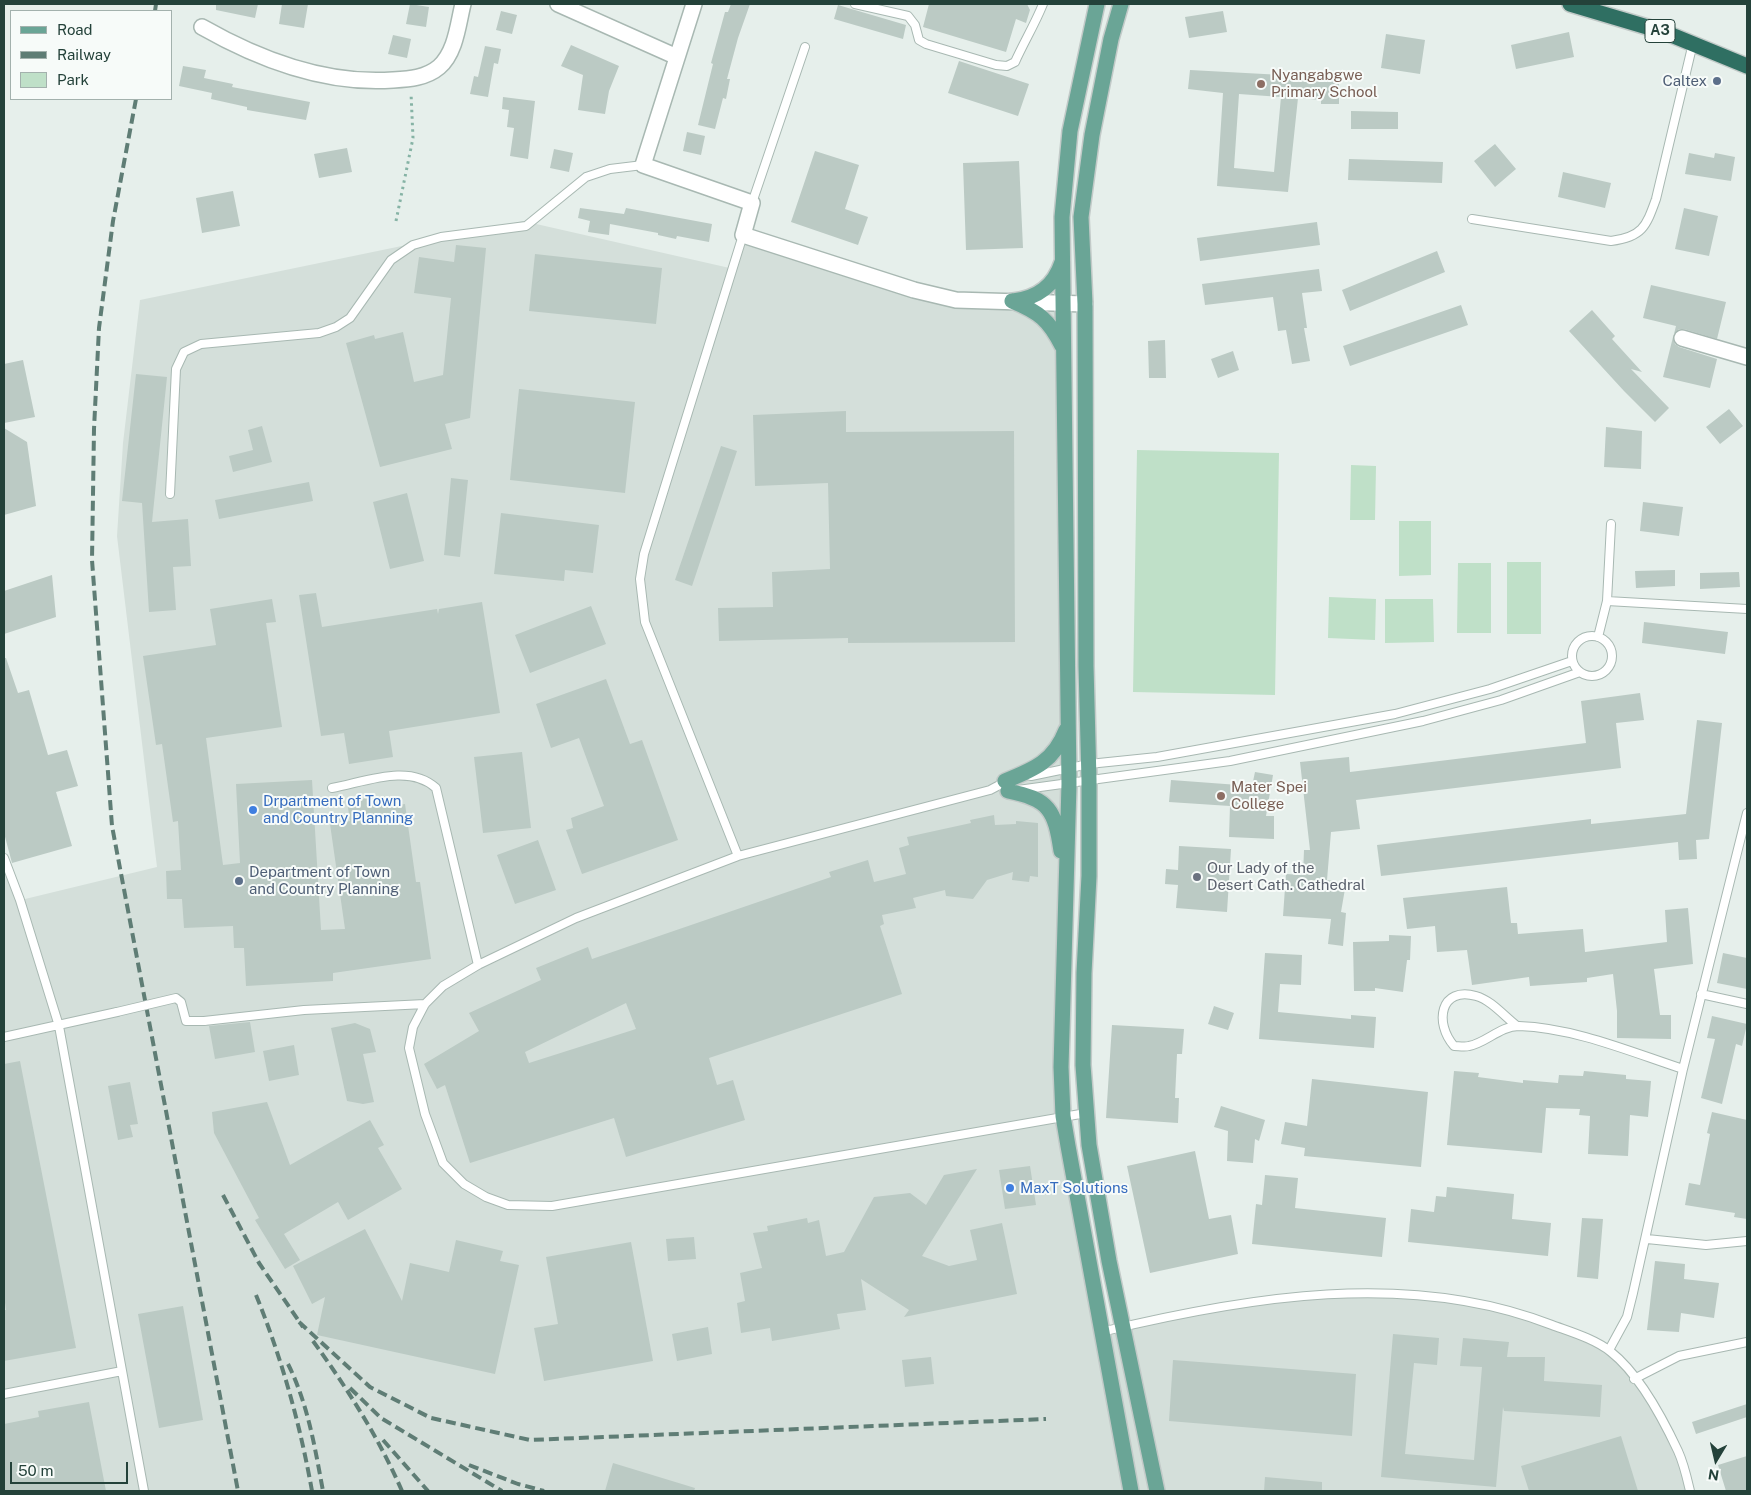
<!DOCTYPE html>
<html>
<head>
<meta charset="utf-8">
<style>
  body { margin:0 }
  #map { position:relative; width:1751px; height:1495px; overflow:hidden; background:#e6efeb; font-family:"Public Sans",sans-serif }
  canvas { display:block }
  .frame { position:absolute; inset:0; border:5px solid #24423a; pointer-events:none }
  .legend { position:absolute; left:10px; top:10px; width:162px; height:90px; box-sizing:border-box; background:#f7fbf9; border:1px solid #a3b1ad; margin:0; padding:6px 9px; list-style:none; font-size:15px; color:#24423a }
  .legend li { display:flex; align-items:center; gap:10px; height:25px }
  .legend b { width:25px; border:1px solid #a3b1ad }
  .north { position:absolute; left:1691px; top:1435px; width:50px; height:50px; -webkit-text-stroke:4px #f7fbf9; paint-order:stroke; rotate:189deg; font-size:14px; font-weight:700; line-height:20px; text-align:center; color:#24423a }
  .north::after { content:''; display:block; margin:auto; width:18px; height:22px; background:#24423a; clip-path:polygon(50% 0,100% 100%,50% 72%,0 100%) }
  .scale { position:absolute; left:10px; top:1462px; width:118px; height:22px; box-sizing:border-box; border:2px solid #24423a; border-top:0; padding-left:6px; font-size:15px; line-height:18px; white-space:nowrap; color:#24423a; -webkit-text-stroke:4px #f7fbf9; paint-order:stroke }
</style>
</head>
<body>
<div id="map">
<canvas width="1751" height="1495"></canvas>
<div class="frame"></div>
<ul class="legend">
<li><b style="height:6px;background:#6aa596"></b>Road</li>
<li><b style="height:6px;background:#5f7d75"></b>Railway</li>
<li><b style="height:14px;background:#bfe0c8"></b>Park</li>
</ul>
<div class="north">N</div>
<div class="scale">50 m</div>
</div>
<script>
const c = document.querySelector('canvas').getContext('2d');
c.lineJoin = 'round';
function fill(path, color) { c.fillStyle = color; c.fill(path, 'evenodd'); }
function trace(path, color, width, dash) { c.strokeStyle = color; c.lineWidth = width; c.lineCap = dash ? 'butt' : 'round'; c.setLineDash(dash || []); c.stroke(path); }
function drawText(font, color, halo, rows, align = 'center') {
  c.font = font + ' "Public Sans",sans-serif'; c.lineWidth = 4; c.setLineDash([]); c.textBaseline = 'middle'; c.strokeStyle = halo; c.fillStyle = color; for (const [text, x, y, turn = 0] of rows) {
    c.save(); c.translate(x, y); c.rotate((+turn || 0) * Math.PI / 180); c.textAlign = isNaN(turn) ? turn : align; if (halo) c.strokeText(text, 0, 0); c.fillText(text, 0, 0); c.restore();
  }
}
fill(new Path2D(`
  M523,221L734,269L743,235L914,290L1064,305L1061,1067L1101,1331L1283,1298L1416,1294L1527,1315L1609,1350L1653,1404L1679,1453L1690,1491H4V858L21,900L157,867L117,536L123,443L140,300Z`), '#d4dfda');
fill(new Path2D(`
  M1137,450L1279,453L1275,695L1133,692Z
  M1351,465L1376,466L1375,520H1350Z
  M1399,521H1431V575L1399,576Z
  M1507,562H1541V634H1507Z
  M1458,563H1491V633H1457Z
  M1329,597L1376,599L1375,640L1328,638Z
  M1385,599H1433L1434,642L1385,643Z`), '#bfe0c8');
fill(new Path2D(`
  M216,4H258L255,18L216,10Z
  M282,4H308L304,28L279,24Z
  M410,4L429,7L426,27L406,24Z
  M731,4H750L738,38L727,79H730L726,99L723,98L715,129L698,125L713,64L711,63L725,12H728Z
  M929,4H1027L1030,10L1026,23L1016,19L1006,52L923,27Z
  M838,5L906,25L903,39L834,19Z
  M501,11L517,15L512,34L496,30Z
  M1223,11L1227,32L1189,38L1185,17Z
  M1569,32L1574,57L1516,69L1511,45Z
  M1386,34L1425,40L1420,74L1381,68Z
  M393,35L411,39L407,58L388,54Z
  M571,45L619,66L609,91L605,114L578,110L583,75L561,66Z
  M485,46L501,49L498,64L494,63L488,97L470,94L474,76L478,77Z
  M959,61L1029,84L1018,116L948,93Z
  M183,66L206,70L204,78L233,84L232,87L310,102L306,120L247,110V107L211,99L212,93L179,86Z
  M1190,70L1301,76L1300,80H1339V104H1321V100L1298,98L1288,192L1217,186L1223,93L1188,89ZM1239,94L1281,97L1274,172L1234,168Z
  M503,97L535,101L528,159L510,156L514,128L507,127L509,110L502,109Z
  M1351,111L1398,112V129H1351Z
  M687,132L705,136L701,155L683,151Z
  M1495,144L1516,169L1495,187L1474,161Z
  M347,148L352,172L319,178L314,154Z
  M554,149L573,153L569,172L550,168Z
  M815,151L859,165L845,209L868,217L858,245L791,222Z
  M1689,153L1714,158L1715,153L1735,157L1731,181L1685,174Z
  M1349,159L1443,162L1442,183L1348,180Z
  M1019,161L1023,248L966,250L963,163Z
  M1563,172L1611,183L1605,208L1558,197Z
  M233,191L240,226L202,233L196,198Z
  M580,208L624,214L626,208L712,224L709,242L677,236L676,239L658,235V233L610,224L609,235L588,232L590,221L578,218Z
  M1684,208L1718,216L1709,256L1675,249Z
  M1317,222L1320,245L1200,261L1197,238Z
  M456,245L486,248L470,418L445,424L452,449L380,467L346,343L374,335L375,339L403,332L414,382L443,375L451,298L414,293L419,257L454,262Z
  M1437,251L1445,272L1350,311L1342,290Z
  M535,254L662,268L656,324L529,311Z
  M1319,269L1322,291L1302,293L1307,328H1304L1310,361L1292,364L1286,330L1278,331L1273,297L1205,305L1202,284Z
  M1651,285L1726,302L1717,339L1684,329H1679L1674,334L1676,326L1643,318Z
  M1461,305L1468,325L1350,366L1343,346Z
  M1592,310L1615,336L1612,339L1642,372L1631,369L1669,408L1655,422L1624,391L1569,331Z
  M1673,337L1675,344L1679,347L1717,359L1710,388L1663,377Z
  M1165,340L1166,378H1149L1148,341Z
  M1233,351L1239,370L1218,378L1211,359Z
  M23,360L35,417L4,423V364Z
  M136,374L167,377L152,522L188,519L191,566L173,567L176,610L149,612L142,503L122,501Z
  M519,389L635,402L625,493L510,480Z
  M1729,409L1743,426L1720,444L1706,427Z
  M846,411V432L1014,431L1015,642L848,643V638L719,641L718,608L773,607L772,572L830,569L828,483L755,486L753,415Z
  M262,426L272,462L233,472L229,456L253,450L248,430Z
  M1606,427L1642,431L1641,469L1604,467Z
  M4,428L27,442L36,506L4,515Z
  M721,446L737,451L692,586L675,580Z
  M451,478L468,480L460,557L444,555Z
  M309,482L313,501L219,519L215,500Z
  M407,493L424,561L390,569L373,502Z
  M1643,502L1683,507L1679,536L1640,531Z
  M501,513L599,525L593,573L565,570L564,581L494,574Z
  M1675,570V586L1636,588L1635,571Z
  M1739,572L1740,587L1700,589V573Z
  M52,575L56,617L4,634V591Z
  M316,593L322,627L437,609L438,614L439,609L482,602L500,713L389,731L393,757L349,764L344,733L321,736L299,595Z
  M272,599L276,622L266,623L282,727L206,738L223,865L240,863L236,784L312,780L321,930L345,929L330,824L350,821L347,801L387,796L388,806L405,804L416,882H420L431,959L333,973V981L246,986L244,948H234L233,926L184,928L182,899H167L166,871L181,870L178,821L173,822L162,744L156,745L143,656L216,645L210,609Z
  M591,606L606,644L530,673L515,635Z
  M1644,622L1728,632L1725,654L1642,643Z
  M4,658H6L18,693L29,690L48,755L67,750L78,786L56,792L72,846L12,863L4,833Z
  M606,679L630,744L642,740L678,840L582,874L566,830L573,828L571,818L604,806L579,738L551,748L536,704Z
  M1640,693L1644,720L1616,723L1621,768L1356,800L1360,829L1331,832L1327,880L1346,883L1341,912L1346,913L1343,946L1328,944L1331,919L1283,916L1286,874L1303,875L1304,850H1310L1300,762L1349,757L1350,772L1586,743L1581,701Z
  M1697,720L1722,723L1709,839L1696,840L1697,859L1679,860L1678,842L1381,876L1377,845L1591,819V824L1686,814Z
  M522,752L531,828L483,833L474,757Z
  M1255,772L1273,775L1266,816H1274V839L1229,837L1230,806L1169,802L1171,780L1252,786Z
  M994,815L995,825L1016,824V821L1038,823V877L1030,876L1029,882L1012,880L1013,872L987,880L973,899L946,896L945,890L913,898L916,908L882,915L884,924L880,926L902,994L709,1058L717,1085L733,1080L745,1120L626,1157L614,1118L470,1163L445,1085L437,1089L424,1064L479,1031L469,1013L541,980L536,968L588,947L592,959L831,877L829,872L868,860L874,882L906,874L899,848L909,845L907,837L971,823L970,820ZM626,1003L636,1029L529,1063L525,1052Z
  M538,840L556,890L515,904L497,855Z
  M1179,846L1231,849L1227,912L1176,908L1178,885L1165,884L1166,869L1178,870Z
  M1507,887L1511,923H1517L1518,934L1583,929L1585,952L1667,942L1665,910L1688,908L1693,964L1654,969L1660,1015H1671V1039L1617,1038V1011L1613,974L1587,978V982L1530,986L1529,977L1472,985L1467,950L1437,952L1435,926L1407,929L1403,898Z
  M1389,935L1411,936L1410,960H1407L1403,992L1375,988V991H1354L1353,942L1389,941Z
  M1265,953L1302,955L1301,985L1280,984L1278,1012L1351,1019V1015L1376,1017L1374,1048L1259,1039Z
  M1723,953L1747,958V989L1717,983Z
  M1214,1006L1234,1013L1228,1030L1208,1024Z
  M1712,1016L1747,1024L1742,1046L1736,1044L1722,1104L1701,1098L1715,1039L1707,1038Z
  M250,1022L255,1052L215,1059L209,1026Z
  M355,1023L370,1029L376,1052L363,1054L374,1102L363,1104L347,1101L331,1028Z
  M1112,1025L1184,1029L1182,1054H1177L1175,1098H1179L1178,1123L1106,1118Z
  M294,1045L299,1075L269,1081L263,1051Z
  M20,1061L76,1348L4,1361V1310H6L4,1295V1064Z
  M1454,1071L1479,1073L1478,1077L1523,1083V1080L1558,1083L1559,1075L1583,1076L1584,1071L1626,1075V1079L1651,1081L1648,1117L1630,1115L1628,1156L1588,1154L1590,1116L1579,1115L1580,1109L1546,1108L1542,1153L1447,1145Z
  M1312,1079L1428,1092L1421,1167L1304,1156L1305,1148L1281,1144L1285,1122L1307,1126Z
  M130,1082L138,1124L130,1125L133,1137L118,1140L108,1086Z
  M267,1102L290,1165L370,1120L384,1145L378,1148L402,1189L348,1220L338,1202L284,1234L300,1260L285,1269L255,1220L259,1218L214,1133L212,1112Z
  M1221,1106L1265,1120L1259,1141L1255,1139L1253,1163L1227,1161L1228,1131L1214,1127Z
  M1712,1112L1747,1120V1219L1734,1217L1735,1213L1685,1205L1689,1183L1700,1185L1710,1134L1707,1133Z
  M1195,1151L1209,1219L1231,1215L1238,1254L1150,1273L1127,1166Z
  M1030,1166L1036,1205L1005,1209L999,1170Z
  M977,1169L922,1256L949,1266L977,1260L970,1230L1002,1223L1017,1294L904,1317L909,1310L861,1279L866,1310L837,1314L840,1329L772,1341L770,1328L741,1333L737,1303L745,1301L740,1273L762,1268L753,1233L768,1231L767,1226L807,1218L808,1223L819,1220L826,1256L844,1252L874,1197L910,1193L926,1205L944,1175Z
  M1265,1175L1298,1178L1295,1208L1386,1218L1382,1257L1252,1244L1256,1204L1262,1205Z
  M1447,1187L1514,1194L1512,1219L1551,1223L1548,1256L1408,1242L1411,1209L1434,1212L1436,1196L1446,1197Z
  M1582,1218L1603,1219L1598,1279L1577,1277Z
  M365,1229L402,1301L410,1263L449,1272L456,1240L503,1251L500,1261L519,1265L495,1374L317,1335L325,1297L312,1304L293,1266Z
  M694,1237L696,1259L668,1261L666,1239Z
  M631,1242L653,1361L544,1381L534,1328L558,1324L546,1257Z
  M1655,1261L1685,1264L1684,1279L1719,1283L1714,1318L1681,1313L1679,1332L1647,1330Z
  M183,1306L203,1420L159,1428L138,1314Z
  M708,1327L712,1354L677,1361L672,1334Z
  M1393,1334L1439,1338L1437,1365L1414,1363L1405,1454L1474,1460L1482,1367L1460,1366L1463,1338L1509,1342L1507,1357H1545L1544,1381L1602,1385L1600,1417L1504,1411L1503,1407L1496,1487L1381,1477Z
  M931,1357L934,1384L905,1387L902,1360Z
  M1173,1360L1356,1374L1352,1436L1169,1421Z
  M89,1402L106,1491H4V1424L39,1417L38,1411Z
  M1747,1404V1417L1696,1434L1692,1422Z
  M1621,1436L1638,1491H1529L1521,1466Z
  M1747,1456V1491H1726L1718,1465Z
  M613,1463L695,1488L694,1491H605Z
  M1265,1477L1322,1482V1491H1264Z`), '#bbcac4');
const lane = new Path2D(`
  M855,4L908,16L915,25L919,40L926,44L996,65L1007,66L1015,62C1024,42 1035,24 1043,4
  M752,203L805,47
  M1472,219L1611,241C1642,237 1646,227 1656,199L1693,43
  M170,494L176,369L184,352L201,344L319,333L336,327L350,318L391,260L413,245L441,237L526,226L586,177L610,169L643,165
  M1607,601L1747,609
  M1572 656a20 20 0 1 1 40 0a20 20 0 1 1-40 0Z
  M1598,637L1607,601L1611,524
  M1031,776L1089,764L1157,757L1395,714L1490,689L1572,661
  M1007,781L990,790L738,856L576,918L478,965L443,986L425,1004L413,1027L409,1048L425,1114L443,1163L464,1184L486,1197L508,1205L552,1206L1086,1113
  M332,788C365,782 409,763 436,788L478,965
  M1018,790L1230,761L1423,721L1501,700L1580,672
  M738,856L645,622L640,579L644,554L743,235
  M4,858L20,900L59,1026L144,1491
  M1701,994L1747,1004
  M204,1021L304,1010L425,1004
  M1517,1026C1504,1016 1491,1000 1476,996C1440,986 1434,1023 1454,1046C1458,1046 1465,1047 1469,1046C1486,1043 1500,1026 1519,1026C1575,1028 1631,1052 1683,1069
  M4,1037L117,1012
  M1647,1239L1706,1245L1747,1241
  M1101,1332C1246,1297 1409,1269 1552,1325C1571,1332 1595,1339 1611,1352C1639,1374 1663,1419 1678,1451C1684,1464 1687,1478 1690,1491
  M1609,1350L1627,1317L1633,1293L1683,1069L1747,813
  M1634,1379L1679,1356L1747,1342
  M4,1394L122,1371`);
const street = new Path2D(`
  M558,4L677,57
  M694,4L643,165L752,203L743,235L914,290L956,300L1085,304
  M202,27C260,60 325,85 393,80C409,79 426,78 439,67C456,52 458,24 463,4
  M1682,338L1747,357`);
const primary = new Path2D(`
  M1097,4L1070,131L1062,217L1069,784L1061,1067L1063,1116L1068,1146L1131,1491
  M1121,4L1111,39L1092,135L1081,217L1085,304L1086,666L1089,780V876L1084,973L1083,1065L1089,1145L1109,1261L1157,1491
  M1012,301C1039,312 1049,320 1062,346
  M1013,301C1038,298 1054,286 1062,262
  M1005,781C1035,769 1054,761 1066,730
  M1008,791C1049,799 1055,810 1061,851`);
const highway = new Path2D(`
  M1570,4L1664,32L1747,66`);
trace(lane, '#a8b8b2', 10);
trace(street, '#a8b8b2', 18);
trace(primary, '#c2cac8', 18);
trace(highway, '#c2cac8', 18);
trace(new Path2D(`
  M396,221L413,138L411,93`), '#86b3a5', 3, [2.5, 4]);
trace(lane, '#fff', 8);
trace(street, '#fff', 15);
trace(primary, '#6aa596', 15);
trace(highway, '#2f6f62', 15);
trace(new Path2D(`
  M155,11L156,4
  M136,99L113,221L99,328L94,429L92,560L112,826L238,1491
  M223,1195L259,1263L303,1327
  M256,1295C282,1359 300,1424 312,1491
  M299,1322L370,1387L431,1418L530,1440L1046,1419
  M313,1341C347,1388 379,1438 402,1491
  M288,1364C308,1404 315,1448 323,1491
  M350,1388L381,1418L502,1491
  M383,1440L428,1491
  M469,1465L518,1484L544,1491`), '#5f7d75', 4, [10, 5]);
const laneBridge = new Path2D(`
  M117,1012L176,998L181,1002L186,1021H204`);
trace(laneBridge, '#a8b8b2', 10, []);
trace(laneBridge, '#fff', 8);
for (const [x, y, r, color] of [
  [1717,81,5,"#5c6f8a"],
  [1261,84,5,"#8d6e63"],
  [1221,796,5,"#8d6e63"],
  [253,810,5,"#3f7fe0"],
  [1197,877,5,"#6b7280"],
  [239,881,5,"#5c6f8a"],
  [1010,1188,5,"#3f7fe0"]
]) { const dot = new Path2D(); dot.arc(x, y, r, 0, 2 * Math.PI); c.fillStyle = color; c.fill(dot); trace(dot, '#f7fbf9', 2); }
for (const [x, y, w] of [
  [1660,31,30]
]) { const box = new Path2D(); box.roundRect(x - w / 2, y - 11.5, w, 23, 4); c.fillStyle = '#f7fbf9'; c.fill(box); trace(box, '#24423a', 1); }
drawText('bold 14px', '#24423a', null, [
  ["A3",1660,31]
]);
drawText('15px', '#785e54', '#f7fbf9', [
  ["Nyangabgwe",1271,75],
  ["Primary School",1271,92],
  ["Mater Spei",1231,787],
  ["College",1231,804]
], 'left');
drawText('15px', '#4e5e75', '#f7fbf9', [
  ["Caltex",1707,81],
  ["Department of Town",249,872,"left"],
  ["and Country Planning",249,889,"left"]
], 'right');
drawText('15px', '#366cbe', '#f7fbf9', [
  ["Drpartment of Town",263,801],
  ["and Country Planning",263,818],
  ["MaxT Solutions",1020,1188]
], 'left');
drawText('15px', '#5b616d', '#f7fbf9', [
  ["Our Lady of the",1207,868],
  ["Desert Cath. Cathedral",1207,885]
], 'left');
</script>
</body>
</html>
